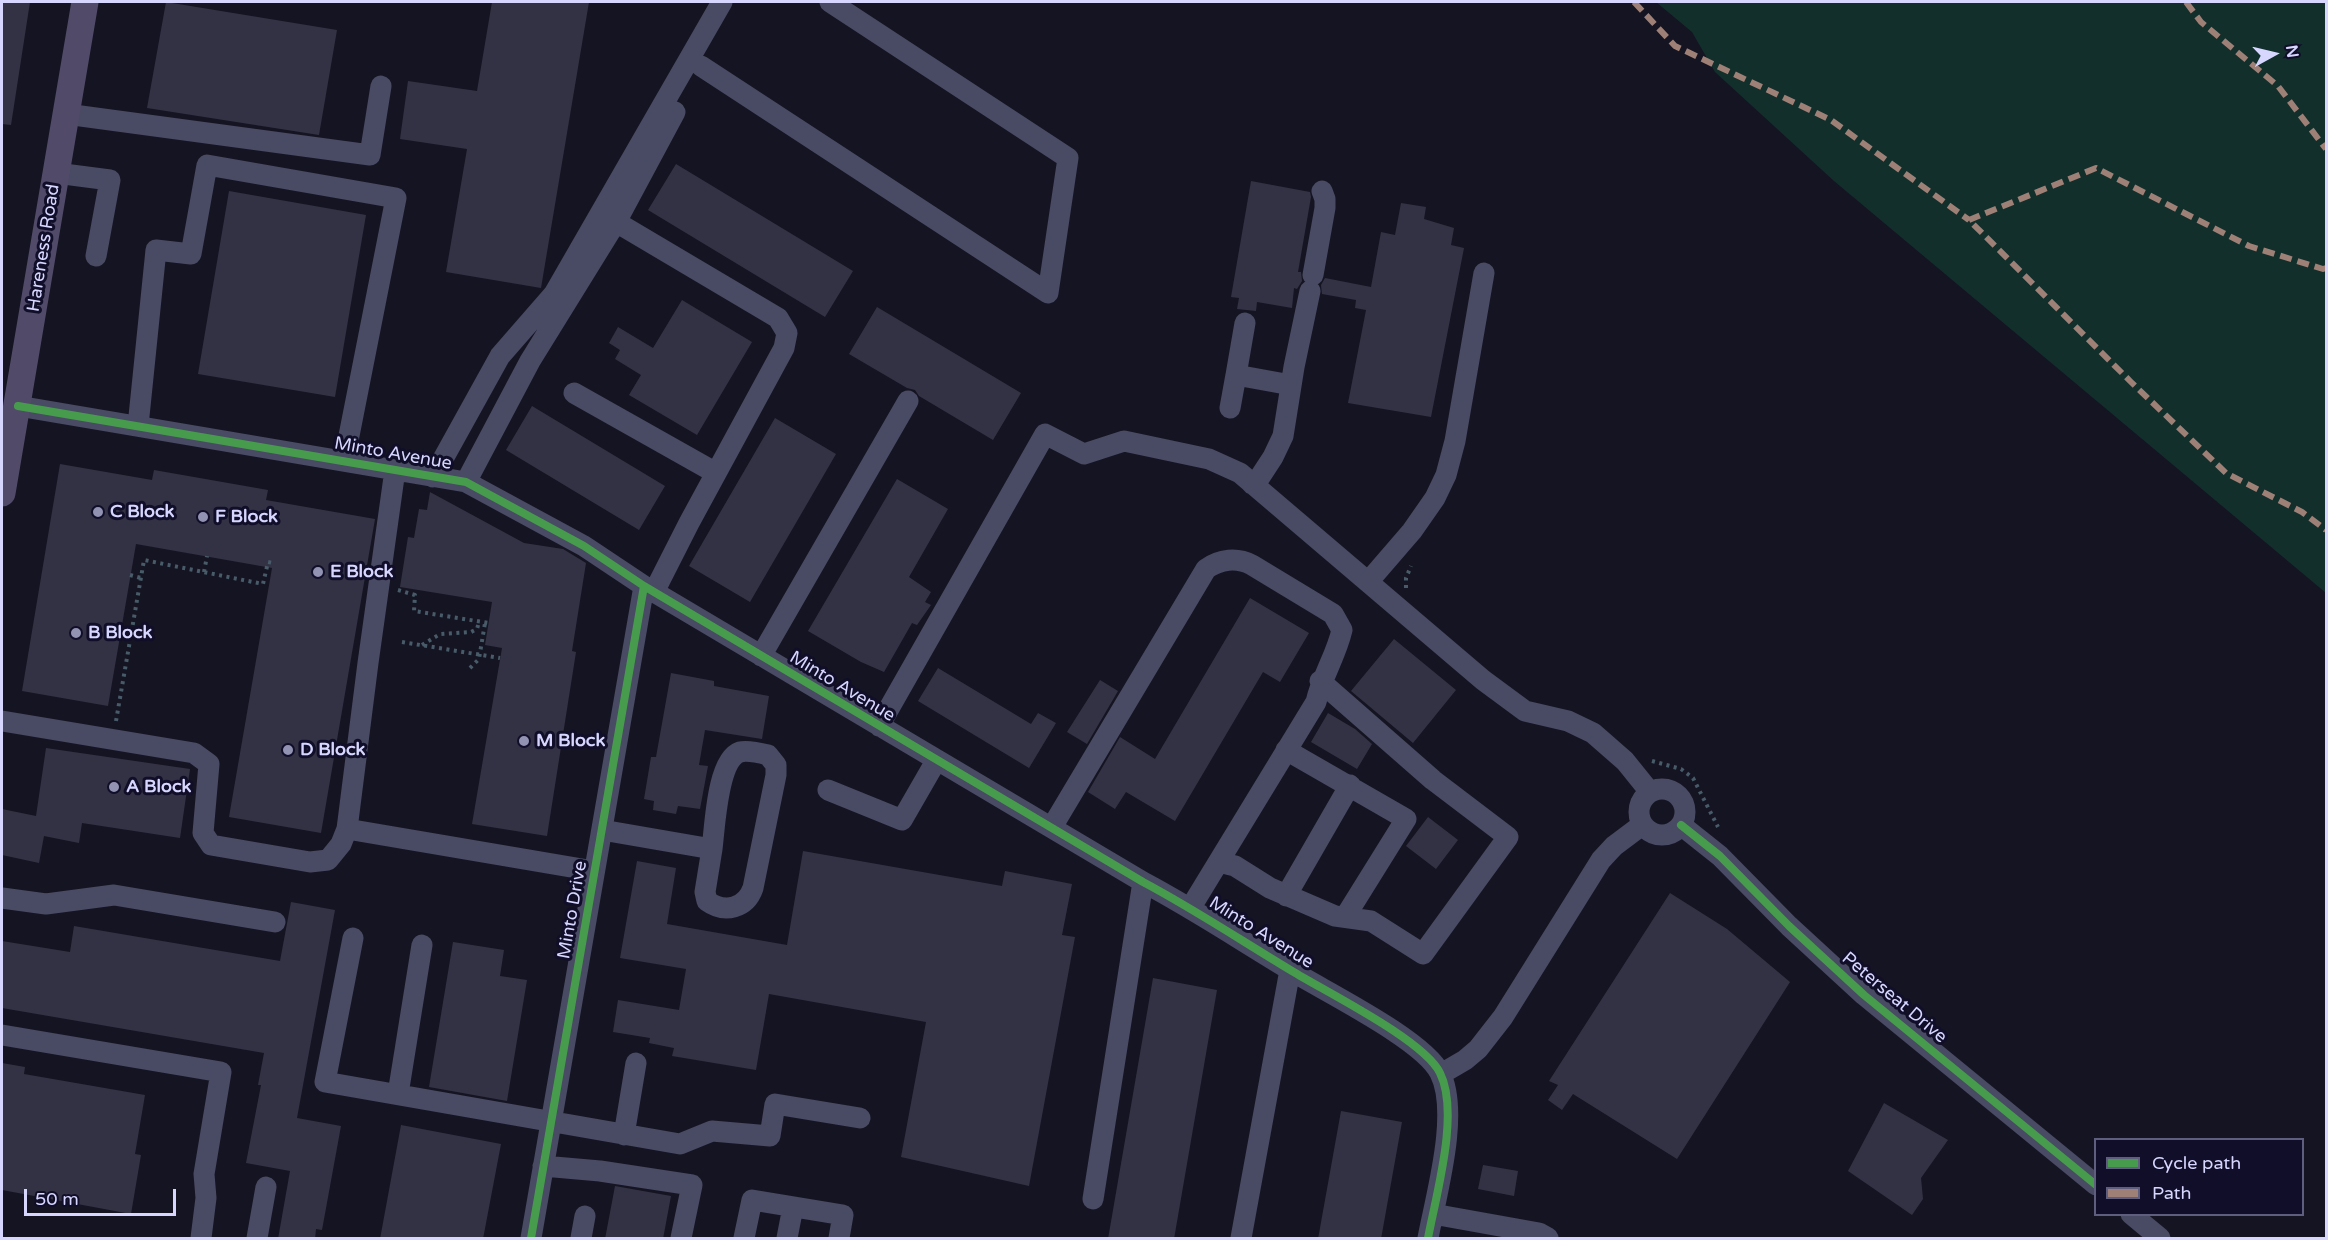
<!DOCTYPE html>
<html>
<head>
<meta charset="utf-8">
<style>
  body { margin:0 }
  #map { position:relative; width:2328px; height:1240px; overflow:hidden; background:#151422; font-family:"Varela Round",sans-serif }
  canvas { display:block }
  .frame { position:absolute; inset:0; border:3px solid #d6d6ff; pointer-events:none }
  .legend { position:absolute; left:2094px; top:1138px; width:210px; height:78px; box-sizing:border-box; background:#100e28; border:2px solid #5f5e7e; margin:0; padding:8px 10px; list-style:none; font-size:18px; color:#d6d6ff }
  .legend li { display:flex; align-items:center; gap:12px; height:30px }
  .legend b { width:30px; border:2px solid #5f5e7e }
  .north { position:absolute; left:2244px; top:24px; width:60px; height:60px; -webkit-text-stroke:4px #100e28; paint-order:stroke; rotate:82deg; font-size:16px; font-weight:700; line-height:24px; text-align:center; color:#d6d6ff }
  .north::after { content:''; display:block; margin:auto; width:21px; height:27px; background:#d6d6ff; clip-path:polygon(50% 0,100% 100%,50% 72%,0 100%) }
  .scale { position:absolute; left:24px; top:1189px; width:152px; height:27px; box-sizing:border-box; border:3px solid #d6d6ff; border-top:0; padding-left:8px; font-size:18px; line-height:21px; white-space:nowrap; color:#d6d6ff; -webkit-text-stroke:4px #100e28; paint-order:stroke }
</style>
</head>
<body>
<div id="map">
<canvas width="2328" height="1240"></canvas>
<div class="frame"></div>
<ul class="legend">
<li><b style="height:8px;background:#469c4c"></b>Cycle path</li>
<li><b style="height:8px;background:#9e8076"></b>Path</li>
</ul>
<div class="north">N</div>
<div class="scale">50 m</div>
</div>
<script>
const c = document.querySelector('canvas').getContext('2d');
c.lineJoin = 'round';
function fill(path, color) {
  c.fillStyle = color;
  c.fill(path, 'evenodd');
}
function stroke(path, color, width, dash) {
  c.strokeStyle = color;
  c.lineWidth = width;
  c.lineCap = dash ? 'butt' : 'round';
  c.setLineDash(dash || []);
  c.stroke(path);
}
function label(font, color, halo, rows, align = 'center') {
  c.font = font + ' "Varela Round",sans-serif';
  c.lineWidth = 6;
  c.setLineDash([]);
  c.textBaseline = 'middle';
  c.strokeStyle = halo;
  c.fillStyle = color;
  for (const [text, x, y, turn = 0] of rows) {
    c.save();
    c.translate(x, y);
    c.rotate((+turn || 0) * Math.PI / 180);
    c.textAlign = isNaN(turn) ? turn : align;
    if (halo) c.strokeText(text, 0, 0);
    c.fillText(text, 0, 0);
    c.restore();
  }
}
const green = new Path2D(`
  M1656 2H2326V593L1834 181 1715 72 1692 32Z`);
const building = new Path2D(`
  M2 2H30L11 125 2 124Z
  M166 2 337 30 319 135 147 108Z
  M492 2H589L541 288 446 272 467 149 400 139 408 81 477 91Z
  M676 164 853 271 825 317 648 210Z
  M1251 181 1310 192 1311 197 1298 272H1301L1302 281 1297 289 1294 288 1292 308 1257 302 1256 311 1237 309 1239 298 1231 297Z
  M229 191 366 215 335 397 198 374Z
  M1401 203 1426 207 1424 219 1454 228 1451 245 1464 248 1431 417 1348 403 1366 310 1355 308 1356 300 1322 294 1321 285 1325 278 1371 287 1381 232 1395 235Z
  M682 300 752 342 697 435 629 395 641 375 615 359 620 350 609 343 618 327 653 348Z
  M877 307 1021 393 993 440 919 396 915 390 907 388 849 354Z
  M532 406 665 486 639 530 506 450Z
  M775 418 836 454 750 602 689 566Z
  M60 464 152 480 154 470 268 490 266 500 375 519 321 833 229 817 272 568 136 544 108 706 22 691Z
  M897 479 948 509 909 577 931 592 925 602 931 605 917 625 912 623 884 672 861 662 808 631Z
  M430 492 524 543 563 549 586 563 572 651 576 652 547 836 472 824 502 648 485 645 492 602 400 587 408 537 414 538 419 509 427 510Z
  M1250 598 1309 633 1280 682 1263 672 1175 821 1126 792 1115 809 1088 792 1120 737 1155 759Z
  M1394 639 1456 690 1413 743 1351 691Z
  M938 668 1031 724 1038 713 1056 723 1029 768 918 701Z
  M671 673 714 681V686L769 696 762 739 705 730 699 765 708 766 700 809 678 806 676 814 653 810 654 801 644 799 651 757H656Z
  M1100 680 1118 691 1087 744 1067 732Z
  M1328 713 1355 729 1372 744 1357 769 1311 742Z
  M46 748 190 769 180 838 82 823 79 843 44 836 39 863 2 855V809L36 816Z
  M1428 817 1458 840 1436 869 1406 846Z
  M803 851 1002 886 1005 871 1072 884 1062 935 1075 937 1029 1186 901 1157 926 1022 769 994 756 1070 672 1056 674 1048 649 1043 650 1038 613 1032 618 1000 679 1010 686 969 620 958 637 861 676 868 667 924 787 945Z
  M1670 893 1727 929 1790 982 1677 1159 1573 1094 1562 1110 1548 1100 1558 1085 1549 1081Z
  M291 902 335 910 297 1118 341 1126 322 1230 316 1229 315 1239H278L290 1171 246 1163 261 1085H258L264 1053 2 1008V941L70 952 74 926 280 961Z
  M453 942 504 950 500 976 527 980 507 1101 429 1087Z
  M1153 978 1217 990 1174 1239H1108Z
  M2 1063 25 1067 24 1074 145 1095 135 1154 141 1155 131 1214 2 1190Z
  M1884 1103 1948 1140 1921 1178 1923 1199 1912 1215 1848 1171Z
  M1341 1111 1402 1122 1381 1239H1318Z
  M401 1125 501 1144 483 1239H380Z
  M1483 1165 1518 1171 1514 1196 1478 1189Z
  M615 1186 671 1196 663 1239H605Z`);
const path = new Path2D(`
  M204 572 207 556
  M130 575 141 578
  M1406 588V578L1411 566
  M398 590 415 595 414 611 489 623
  M402 642 500 658
  M422 645 440 634 471 632 477 629 479 622
  M470 668 479 659 485 623
  M116 721 144 560 263 584 268 562 273 563
  M1652 761 1681 769 1693 778 1718 827`);
const minor = new Path2D(`
  M701 66 1048 293 1068 158 830 2
  M66 114 370 155 381 86
  M56 173 110 180 96 256
  M616 222 778 318 787 333 784 348 689 523 654 592
  M1313 275 1325 208V199L1322 191
  M1236 375 1245 323
  M574 393 716 473
  M18 406 466 482 584 546 644 586 1143 882C1194 909 1242 941 1292 971 1326 992 1424 1040 1440 1073 1460 1113 1436 1195 1428 1238
  M1230 408 1236 375 1291 385
  M138 426 156 250 191 254 207 165 396 198 344 461
  M433 477 500 356 554 294 722 2
  M466 482 530 361 616 222 675 112
  M1252 484 1258 480 1273 457 1283 436 1294 367 1310 291
  M1368 582 1412 531 1435 498 1446 475 1455 441 1484 273
  M761 656 908 401
  M2 721 194 753 209 764 203 833 211 845 310 862 328 860 341 844 347 829 594 871
  M879 726 1045 434 1084 454 1124 441 1209 459 1240 473 1483 680 1525 711 1568 721 1593 733 1625 761 1650 792
  M1286 750 1406 819 1345 917
  M1639 812a23 23 0 1 1 46 0a23 23 0 1 1-46 0Z
  M828 790 902 820 936 761
  M1681 825 1720 856 1789 926 1864 995 2096 1185
  M1052 827 1206 569C1220 559 1237 557 1252 565L1333 614 1342 630C1336 656 1322 676 1316 702L1191 907
  M347 829 368 663 395 470
  M602 830 712 849 705 892 707 901C725 914 746 908 753 888L776 775V765L768 755C760 753 748 750 740 752 717 760 715 827 712 849
  M1219 862 1235 866 1270 888 1335 916 1371 921 1423 954 1508 837 1433 780 1320 681
  M1286 896 1350 785
  M2 898 46 904 114 895 275 922
  M353 938 325 1082 680 1144 712 1131 770 1136 775 1104 860 1118
  M2 1035 221 1072 204 1174 206 1198 201 1238
  M1441 1074 1465 1060 1478 1049 1503 1017 1601 860 1614 846 1642 825
  M398 1094 422 945
  M624 1135 636 1063
  M543 1166 600 1171 692 1185 681 1238
  M1093 1199 1143 882
  M1433 1214 1539 1233 1548 1238
  M2131 1214 2160 1238
  M257 1238 266 1187
  M531 1238 644 586
  M581 1238 585 1216
  M744 1238 752 1200 843 1215 839 1238
  M787 1238 793 1207
  M1241 1238 1290 970`);
const major = new Path2D(`
  M2 493 85 2`);
const quiet = new Path2D(`
  M1634 2 1675 46 1831 120 1969 220
  M2186 2 2201 22 2278 86 2326 149
  M2326 268 2323 269 2249 246 2096 168 1969 220 2131 382 2226 473 2302 512 2326 530`);
const cycleway = new Path2D(`
  M18 406 466 482 584 546 644 586 1143 882C1194 909 1242 941 1292 971 1326 992 1424 1040 1440 1073 1460 1113 1436 1195 1428 1238
  M1681 825 1720 856 1789 926 1864 995 2096 1185
  M531 1238 644 586`);
const markers = [
  [98,512,6,"#9292b2"],
  [203,517,6,"#9292b2"],
  [318,572,6,"#9292b2"],
  [76,633,6,"#9292b2"],
  [524,741,6,"#9292b2"],
  [288,750,6,"#9292b2"],
  [114,787,6,"#9292b2"]
];
const streetNames = [
  ["Hareness Road",44,248,-81],
  ["Minto Avenue",393,454,10],
  ["Minto Avenue",842,687,31],
  ["Minto Drive",573,910,-80],
  ["Minto Avenue",1261,933,32],
  ["Peterseat Drive",1894,998,40]
];
const poiNames = [
  ["C Block",110,512],
  ["F Block",215,517],
  ["E Block",330,572],
  ["B Block",88,633],
  ["M Block",536,741],
  ["D Block",300,750],
  ["A Block",126,787]
];
fill(green, '#122f2c');
fill(building, '#333244');
stroke(path, '#485b68', 4, [3, 4.5]);
stroke(minor, '#494a63', 21);
stroke(major, '#514b69', 27);
stroke(quiet, '#9e8076', 6, [12, 6]);
stroke(cycleway, '#469c4c', 8);
for (const [x, y, r, color] of markers) {
  const dot = new Path2D();
  dot.arc(x, y, r, 0, 2 * Math.PI);
  c.fillStyle = color;
  c.fill(dot);
  stroke(dot, '#100e28', 2);
}
label('18px', '#d6d6ff', '#100e28', streetNames);
label('bold 18px', '#d6d6ff', '#100e28', poiNames, 'left');
</script>
</body>
</html>
